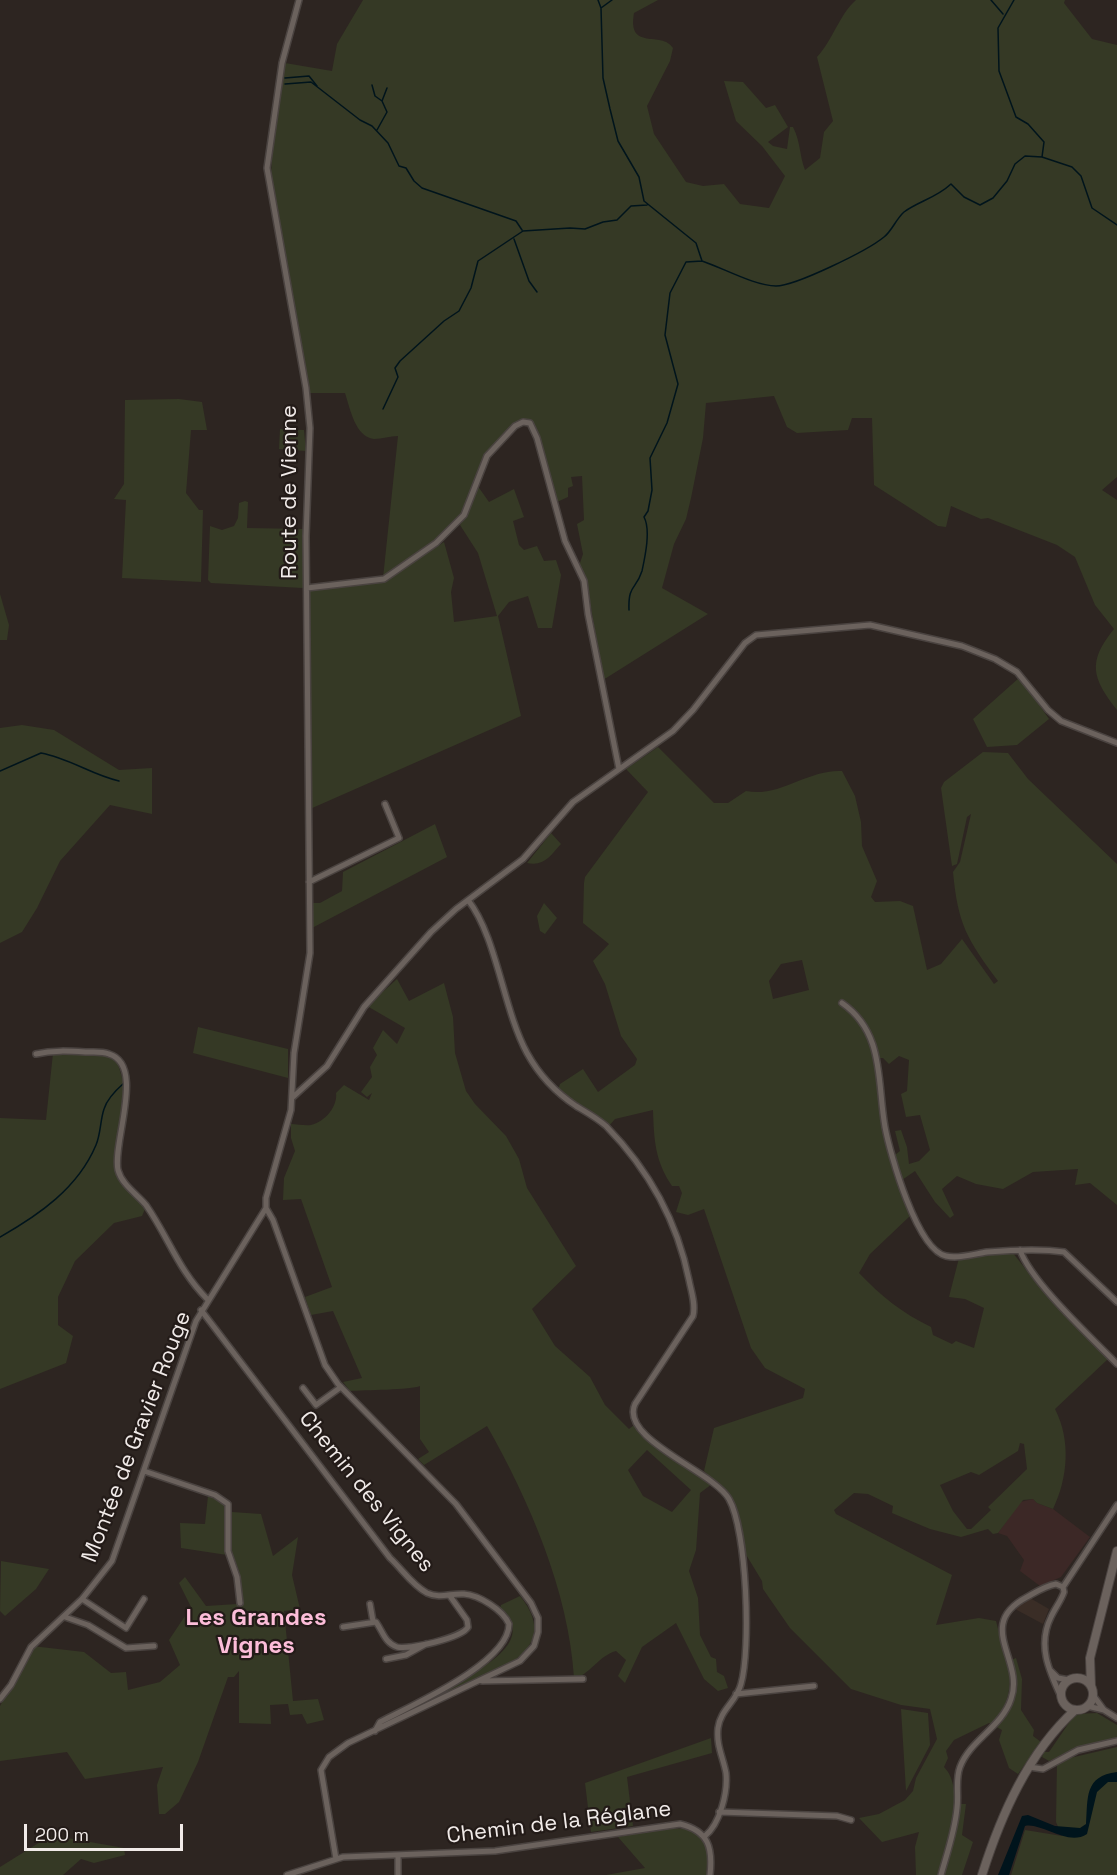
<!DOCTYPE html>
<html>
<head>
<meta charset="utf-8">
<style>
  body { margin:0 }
  #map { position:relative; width:1117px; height:1875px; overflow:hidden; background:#2d2521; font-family:"Space Grotesk",sans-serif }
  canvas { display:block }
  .scale { position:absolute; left:24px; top:1824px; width:159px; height:27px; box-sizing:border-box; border:3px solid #f1ebe9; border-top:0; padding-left:8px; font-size:18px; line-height:21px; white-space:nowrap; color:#f1ebe9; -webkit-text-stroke:4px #231b18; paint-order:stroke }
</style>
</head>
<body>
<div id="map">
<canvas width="1117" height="1875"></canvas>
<div class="scale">200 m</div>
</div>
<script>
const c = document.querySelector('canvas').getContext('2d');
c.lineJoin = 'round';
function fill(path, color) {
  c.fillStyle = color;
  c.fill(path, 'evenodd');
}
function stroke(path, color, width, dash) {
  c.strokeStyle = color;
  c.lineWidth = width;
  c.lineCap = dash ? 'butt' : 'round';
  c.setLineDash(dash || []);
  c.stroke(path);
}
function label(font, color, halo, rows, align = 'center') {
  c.font = font + ' "Space Grotesk",sans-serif';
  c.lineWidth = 4.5;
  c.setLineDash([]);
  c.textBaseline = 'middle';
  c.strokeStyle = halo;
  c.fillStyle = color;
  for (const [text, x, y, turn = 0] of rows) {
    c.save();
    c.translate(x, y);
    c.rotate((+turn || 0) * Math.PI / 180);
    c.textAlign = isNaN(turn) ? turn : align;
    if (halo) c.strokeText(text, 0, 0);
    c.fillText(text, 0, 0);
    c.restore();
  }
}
const built = new Path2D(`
  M1030 1598 1049 1609 1043 1624 1015 1609Z`);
const industrial = new Path2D(`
  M1033 1499 1037 1503 1053 1509 1090 1537 1061 1577 1040 1586 1020 1571 1024 1560 1007 1536 998 1533 1020 1502Z`);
const green = new Path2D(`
  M363 0H658L634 13C627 52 662 30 673 48L670 61 647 106 654 134 686 182 703 186 724 184 740 204 769 208 785 176 762 146 736 121 724 81 743 82 766 108 775 105 788 127 768 142 773 146 787 149 790 127H793C801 143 799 154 805 170L820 158 824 132 833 121 817 57C833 40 839 15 856 0H1065L1064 3 1092 39 1117 45V477L1102 490 1117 500V710C1092 678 1087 662 1114 629L1095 605 1075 557 1057 545 988 518 981 519 951 506 946 527 938 526 874 485 872 418H852L848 430 797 433 787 427 774 396 706 403 703 438 691 498 686 519 674 544 662 588 708 614 603 680 587 583 579 566 583 554 577 524 584 520 582 476 571 477 573 486 568 488V497L557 502 535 427 529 419 515 423 487 452 461 515 443 535 383 578 398 436C390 436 382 439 374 439 355 437 350 408 345 393H309L271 178 272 156 285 63 332 71 337 44Z
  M179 399 202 402 207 430H191L186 493 199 510H203L201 582 122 578 126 500 114 499 124 484 125 400Z
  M280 429 304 430 306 451 279 449Z
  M477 485 489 502 514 489 524 517 513 521 519 545 524 550 537 546 544 561 556 560 561 575 552 628H538L528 596 509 602 498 616 521 716 310 809 309 590 385 581 444 542 454 578 451 592 454 622 497 616 478 553 460 525 469 511Z
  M245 501 248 502 247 528 304 529 303 588 211 583 208 580 210 526 222 530 234 526 238 518 239 503Z
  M0 594 9 625 7 640H0Z
  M1020 677 1049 719 1017 745 987 747 973 719Z
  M22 725 54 730 119 770 152 768V814L110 805 60 861 37 908 22 932 0 943V728Z
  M658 747 714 803H728L746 791C779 798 808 769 842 771L855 796 861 822 862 846 877 881 871 897 875 902 900 901 913 906 927 970 941 964 962 939 994 984 998 981C967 939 958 925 953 872L960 862 971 814 967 817 957 864 952 866 941 788 944 782 983 752 1008 753 1028 779 1117 864V1205L1090 1183 1075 1185 1078 1169 1033 1172 1003 1189 976 1184 957 1176 942 1189 954 1215 950 1218 935 1202 915 1171 902 1180 895 1155 900 1151 895 1131 901 1130 907 1147 909 1164 919 1161 930 1150 920 1115 906 1117 901 1094 907 1091 909 1060 899 1056 889 1064 883 1058H877L884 1131 910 1216 870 1254 859 1273C881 1296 902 1313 931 1327L933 1335 952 1344 956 1341 974 1348 984 1308 965 1299 949 1297 959 1258 1013 1253 1038 1285 1108 1359 1055 1409C1071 1440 1068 1478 1053 1509L1037 1503 1033 1499 1023 1500 998 1533 993 1534 988 1529 961 1537 930 1529 892 1513 893 1506 868 1494 854 1493 834 1510 836 1514 952 1575 936 1625 979 1618 996 1621C1004 1655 1020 1679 1001 1712L1006 1714C1017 1695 1017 1681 1011 1660L1016 1658 1022 1679 1021 1710 1034 1730 1033 1736 1041 1742 1018 1774 1009 1768 999 1740 1002 1730 989 1723 954 1740 946 1751 948 1758 944 1767C966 1789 949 1847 937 1875H916L915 1847 919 1832 882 1842 859 1818 879 1814 905 1800 913 1791 916 1778 937 1739 930 1709 901 1705 851 1689 790 1628 763 1589 762 1581 742 1548 731 1498 704 1471 714 1428 803 1398 805 1389 765 1368 751 1348 704 1209 688 1215 676 1212 682 1193 679 1186H672C655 1161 654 1140 653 1110L615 1119 608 1127 558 1090 560 1084 583 1069 598 1092 635 1065 637 1059 621 1036 605 984 593 961 609 944 583 923 584 883 585 877 648 792 626 769ZM802 960 809 990 773 999 769 981 781 964ZM1020 1443 1024 1444 1027 1469 988 1507 991 1510 971 1529H967L953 1511 940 1485 971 1472 979 1475 1018 1451Z
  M435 824 447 857 312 928 311 903H320L342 891 343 872Z
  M551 833 561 844C551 855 544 867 527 863Z
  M544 903 557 918 545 934 540 931 537 916Z
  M397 979 409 1001 444 983 453 1017 455 1053 466 1091 475 1104 506 1136 519 1159 527 1188 576 1266 532 1309 555 1346 590 1377 605 1405 629 1429 634 1425 712 1484 700 1493 696 1550 689 1571 698 1598 700 1635 711 1657 716 1659 717 1672 724 1676 728 1688 718 1691 704 1679 676 1623 642 1647 625 1683 618 1676 626 1660 616 1651C598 1656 589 1676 574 1678 569 1592 529 1500 487 1426L424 1465 418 1459 429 1452 420 1439V1386C412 1390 363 1390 350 1391L343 1382 362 1378 333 1311 311 1315 305 1297 332 1287 301 1199 283 1200 284 1178 295 1151 291 1138V1124C297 1124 305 1126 311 1125 325 1122 338 1106 336 1093L344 1085 369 1100 372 1093 367 1097 361 1092 372 1077 370 1067 377 1055 373 1048 383 1030 397 1044 405 1028 367 1006ZM647 1450 691 1490 672 1512 643 1496 628 1470Z
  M198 1027 288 1049V1078L193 1053Z
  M53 1053 103 1054 117 1061 124 1084 116 1169 145 1209 142 1216 114 1223 75 1261 58 1297V1325L73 1336 66 1363 0 1389V1118L46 1120Z
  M208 1496 226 1504 227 1555 181 1548 180 1523 205 1524Z
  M232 1512 261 1514 273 1556 298 1537 292 1575 300 1609 284 1611 293 1701 318 1699 324 1720 307 1724 302 1714 290 1715 288 1704 270 1705 271 1724 239 1723V1671L234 1677H228L198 1762 179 1802 165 1814H159L157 1785 163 1767 85 1779 67 1752 0 1761V1706L32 1646 84 1652 111 1673 126 1672 128 1690 160 1682 180 1665 169 1640 191 1607 179 1583 185 1577 206 1606 237 1604 242 1601 239 1571 229 1544Z
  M1 1561 49 1569 36 1589 5 1616 0 1611Z
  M520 1596C569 1656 480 1677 437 1697 458 1677 545 1647 500 1608L501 1605Z
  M901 1709 928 1713 930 1745 906 1791Z
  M1097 1713 1117 1725V1739L1077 1749 1049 1761 1042 1757 1044 1752H1049L1075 1714Z
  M711 1738 712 1753 627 1777 633 1826 591 1832 585 1783Z
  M1117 1747V1875H1011L1025 1830 1062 1836 1056 1822 1057 1761Z
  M960 1804H966L962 1835 973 1842 962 1875H943Z
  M667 1828C704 1827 711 1841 706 1875H606L645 1868 618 1837Z
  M56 1836 124 1848 125 1855 94 1863 81 1859 63 1875H0V1867L45 1839Z`);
const water = new Path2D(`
  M1117 1772V1782H1108L1097 1792 1087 1834C1068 1847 1041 1822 1025 1826L1009 1875H998L1022 1816 1028 1815 1055 1826 1080 1828 1086 1824C1088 1798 1084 1776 1117 1772Z`);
const stream = new Path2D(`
  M598 0 601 8 603 78 610 109 618 141 639 177 644 201 696 243 702 261C723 268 755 286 776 286 795 286 867 251 884 237 892 231 896 219 904 212 919 201 936 198 951 184L964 197 980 205 993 198 1007 181 1015 164 1025 156 1042 157 1072 167 1081 176 1092 208 1117 225
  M991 0 1003 14
  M1014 0 998 28 999 71 1016 117 1028 124 1044 142 1042 157
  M601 8 612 0
  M285 78 309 76 317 86
  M285 84 311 82 360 120 372 126 388 143 399 166 406 168 414 181 422 188 516 221 522 230
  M372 85 375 96 382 101
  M377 130 387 112 382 101 387 88
  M514 239 529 281 537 292
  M383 409 398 377 395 368 400 361 444 321 459 311 471 288 478 261 523 231 570 228 585 229 603 222 617 220 631 206 647 205
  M629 610C628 584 636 590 642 571 645 557 651 530 644 517L648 511 652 490 650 458 667 423 678 384 665 335 670 293 686 262 702 261
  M0 771 41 753C69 758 92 775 119 781
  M0 1237C39 1215 78 1188 96 1145 101 1133 100 1121 104 1109 107 1099 116 1090 124 1083`);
const street = new Path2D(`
  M307 588 384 579 436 543 464 515 487 456 515 426 523 422 530 423 537 438 565 541 584 581 588 614 619 769
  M309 882 399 838 385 804
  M468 900C497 937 503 1009 527 1053 539 1075 555 1092 576 1106 586 1112 597 1118 606 1126 649 1170 677 1220 689 1280 691 1291 696 1304 693 1316L635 1404C619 1439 713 1471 729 1499 747 1531 751 1649 741 1684 737 1701 720 1710 718 1728 716 1745 723 1757 726 1773 728 1792 720 1824 705 1836
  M842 1003C885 1033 877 1082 885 1127 890 1154 917 1250 946 1256 958 1259 974 1254 987 1252 1011 1250 1039 1248 1064 1252L1117 1302
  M36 1054C53 1050 69 1051 86 1052 94 1052 102 1051 109 1054 146 1065 112 1143 118 1170 122 1185 137 1194 146 1205 169 1238 178 1270 208 1300
  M293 1097 327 1066 364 1007 431 932 456 909 523 859 573 802 673 731 693 710 745 643 756 635 870 625 962 646 995 659 1017 672 1048 710 1061 721 1117 743
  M266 1208 273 1220 325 1365 338 1384 456 1504 531 1603 538 1618V1632L534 1646 520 1661 348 1743 329 1757 321 1770 336 1859
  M1020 1250C1031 1282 1092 1338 1117 1364
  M201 1310 390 1558C402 1569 412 1585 427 1593 440 1599 451 1593 464 1594 479 1595 503 1610 509 1624 509 1663 412 1705 380 1722L375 1731
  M303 1388 316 1405 341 1387
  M144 1471 215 1495 228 1504V1551L237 1577 240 1603
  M1063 1587 1117 1505
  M82 1599 126 1628 144 1599
  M370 1604 373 1621
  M65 1617 88 1625 126 1648 154 1646
  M343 1627 376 1622C383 1632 385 1643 397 1647 408 1650 462 1638 468 1627L467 1620 450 1596
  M386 1659 406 1655 426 1644
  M1051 1671 1058 1678 1069 1680
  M482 1681 583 1679
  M736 1694 814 1686
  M1093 1695 1104 1710
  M0 1699 11 1685 31 1647 82 1599 112 1561 196 1321 266 1208V1198L291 1110 294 1053 310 953 306 536 310 428 306 388 267 168 282 63 299 0
  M1087 1706 1104 1710 1117 1718
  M1029 1767 1043 1769 1078 1750 1117 1741
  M719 1812 837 1816 851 1820
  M398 1855V1875
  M287 1875 343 1857 495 1851 680 1824C709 1831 713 1848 710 1875
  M941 1875C947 1853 955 1831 957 1808 959 1795 955 1780 960 1767 970 1740 1002 1727 1011 1699 1025 1660 974 1625 1027 1597 1036 1592 1045 1586 1056 1584L1063 1587 1064 1592C1061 1601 1055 1608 1051 1617 1037 1645 1049 1671 1061 1697`);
const secondary = new Path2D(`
  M1061 1694a16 16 0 1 1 32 0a16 16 0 1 1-32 0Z
  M1091 1686 1090 1658 1117 1551
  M982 1875C1001 1815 1028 1753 1075 1710`);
const streetNames = [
  ["Route de Vienne",290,492,-90],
  ["Montée de Gravier Rouge",137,1437,-69],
  ["Chemin des Vignes",366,1492,51],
  ["Chemin de la Réglane",559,1823,-7]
];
const neighbourhoodNames = [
  ["Les Grandes",256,1618],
  ["Vignes",256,1646]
];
fill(built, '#3a2d26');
fill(industrial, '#3c2826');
fill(green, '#353925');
fill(water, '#00141c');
stroke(stream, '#00141c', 1.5);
stroke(street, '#4a4340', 8);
stroke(secondary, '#4a4340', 10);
stroke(street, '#6b625d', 5);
stroke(secondary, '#6b625d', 8);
label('22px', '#f1ebe9', '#231b18', streetNames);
label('bold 24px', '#fcbdd9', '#231b18', neighbourhoodNames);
</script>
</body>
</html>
